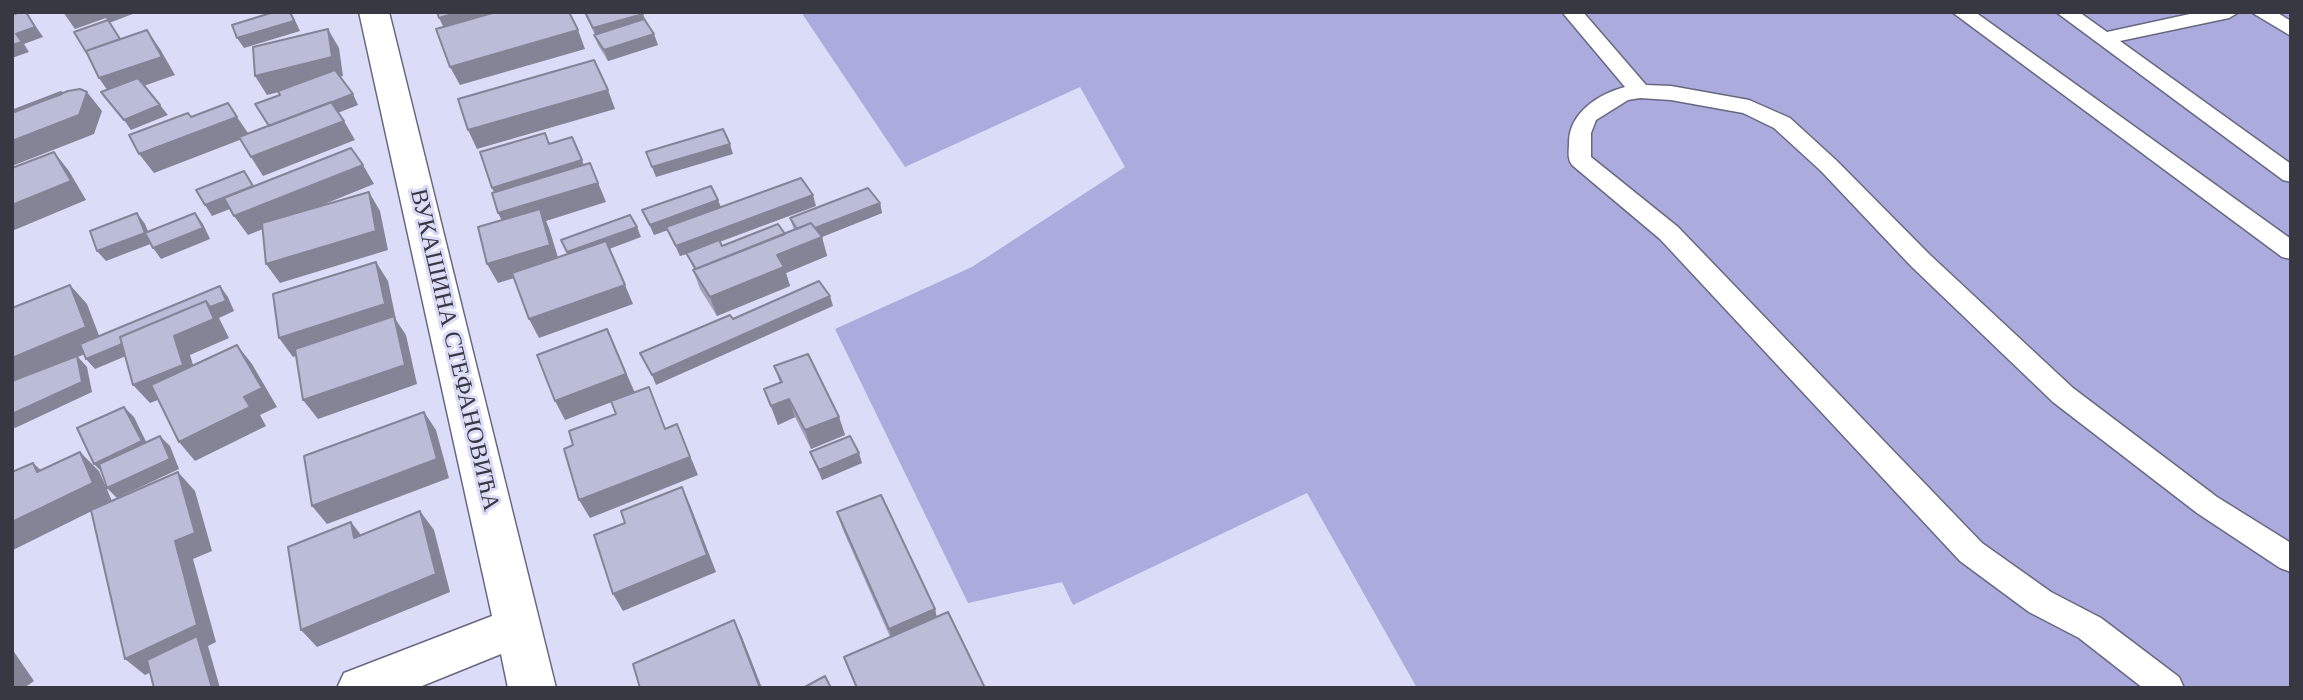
<!DOCTYPE html>
<html>
<head>
<meta charset="utf-8">
<style>
  body { margin:0 }
  #map { position:relative; width:2303px; height:700px; overflow:hidden; background:#dbdcf8; font-family:"Times New Roman",serif }
  canvas { display:block }
  .frame { position:absolute; inset:0; border:14px solid #383843; pointer-events:none }
</style>
</head>
<body>
<div id="map">
<canvas width="2303" height="700"></canvas>
<div class="frame"></div>
</div>
<script>
const c = document.querySelector('canvas').getContext('2d');
c.lineJoin = 'round';
function fill(path, color) {
  c.fillStyle = color;
  c.fill(path, 'evenodd');
}
function stroke(path, color, width, dash) {
  c.strokeStyle = color;
  c.lineWidth = width;
  c.lineCap = dash ? 'butt' : 'round';
  c.setLineDash(dash || []);
  c.stroke(path);
}
function label(font, color, halo, rows, align = 'center') {
  c.font = font + ' "Times New Roman",serif';
  c.lineWidth = 6;
  c.setLineDash([]);
  c.textBaseline = 'middle';
  c.strokeStyle = halo;
  c.fillStyle = color;
  for (const [text, x, y, turn = 0] of rows) {
    c.save();
    c.translate(x, y);
    c.rotate((+turn || 0) * Math.PI / 180);
    c.textAlign = isNaN(turn) ? turn : align;
    if (halo) c.strokeText(text, 0, 0);
    c.fillText(text, 0, 0);
    c.restore();
  }
}
const green = new Path2D(`
  M801 12H2291V688H1417L1307 493 1073 605 1062 582 968 603 835 329 972 267 1125 167 1080 87 905 167Z`);
const lane = new Path2D(`
  M1562 12H1583L1646 85 1671 86 1749 100 1790 118 1837 161 1929 254 2073 388 2217 497 2291 543V572L2280 568 2197 513 2053 402 1911 266 1821 171 1774 128 1743 113 1671 100 1640 98 1628 100 1596 120 1591 133V157L1678 227 1982 543 2051 592 2101 618 2179 677 2184 688H2143L2079 638 2029 612 1960 561 1660 239 1572 165C1567 158 1569 151 1569 143 1569 113 1598 94 1625 87Z
  M1952 12H1975L2291 239V259L2282 257Z
  M2056 12H2079L2107 32 2199 12H2239L2229 18 2120 41 2291 164V182L2283 180Z
  M2251 12H2276L2291 21V36Z`);
const street = new Path2D(`
  M359 12H389L556 688H508L501 654 417 688H337L344 673 492 616Z`);
const wall = new Path2D(`
  M584 12H642L658 45 608 61 598 45 594 35H595Z
  M718 200 721 207 816 206 720 242 722 246 785 234 794 230 790 218 880 203 882 213 822 237 827 256 786 273 790 286 717 316 700 289 693 270H694L687 254 680 256 667 230 654 235 642 210Z
  M774 366 839 417 845 435 811 449 795 417 778 425 764 389 780 383Z
  M810 452 862 463 822 480 814 462Z
  M837 512 935 609 936 617 985 688H856L844 657 890 637 843 530Z`);
const shadedWall = new Path2D(`
  M26 12 43 37 24 44 29 52 12 58V45Z
  M63 12H138L109 23 106 18 75 29Z
  M290 12 294 18 300 31 244 48 237 38Z
  M459 12H500L444 28 439 18Z
  M643 14 646 24 597 38 593 28Z
  M328 29 339 48 343 76 267 95 255 76Z
  M147 30 160 49 175 75 112 97 99 78Z
  M578 30 585 49 460 85 450 67Z
  M654 34 658 45 608 61 604 50Z
  M608 90 615 109 477 149 468 130Z
  M87 92 102 111 94 134 12 166V141Z
  M353 94 358 105 330 116 323 105Z
  M160 105 168 115 131 130 124 120Z
  M237 117 250 136 154 173 139 154Z
  M344 121 355 140 263 176 251 157Z
  M572 137 590 179 501 207 492 188Z
  M730 144 733 154 656 177 652 167Z
  M54 152 69 171 86 200 12 231V205Z
  M590 163 606 202 546 221 549 228 560 264 498 283 487 264 508 232 498 213Z
  M363 165 374 184 248 235 234 216Z
  M244 171 260 197 212 216 205 205Z
  M369 192 380 211 388 250 280 283 266 264Z
  M813 195 816 206 680 256 676 246Z
  M718 200 722 211 654 235 650 225Z
  M880 203 882 213 804 244 801 234Z
  M137 213 145 224 153 243 106 261 97 251Z
  M195 213 203 224 210 239 161 259 153 248Z
  M637 227 641 237 572 263 567 252Z
  M822 237 827 256 786 273 790 286 717 316 710 297 777 256Z
  M376 262 388 281 396 320 406 335 417 384 318 419 303 400 395 324 293 357 279 338Z
  M70 285 87 304 103 346 78 357 87 367 92 392 15 428 12 426V358Z
  M625 285 633 304 539 338 529 319Z
  M220 286 228 297 234 311 219 318 229 338 190 355 199 384 150 403 133 385 174 336 95 369 86 359 206 301Z
  M830 296 833 306 656 385 652 375Z
  M607 329 635 393 565 420 555 401Z
  M237 345 252 364 277 407 260 415 266 426 195 461 179 442 244 397Z
  M789 399 795 417 778 425 771 406Z
  M124 407 134 417 151 452 104 474 94 464Z
  M424 412 436 430 449 478 327 524 312 506Z
  M839 417 845 435 811 449 805 430Z
  M677 424 698 475 590 518 579 500Z
  M160 436 170 446 179 469 117 498 107 488Z
  M80 452 99 471 112 501 13 550 12 522Z
  M859 453 862 463 822 480 819 470Z
  M33 463 53 481 37 472Z
  M178 472 195 491 212 551 193 559 216 642 208 646 220 688H212L201 649 145 675 125 659 175 541Z
  M682 487 690 505 716 572 623 611 613 594Z
  M420 511 434 530 450 592 317 647 301 630Z
  M351 522 365 540 354 538Z
  M935 609 939 627 894 647 889 629Z
  M734 620 742 637 762 688H760Z
  M12 649 34 681 24 688H12Z`);
const building = new Path2D(`
  M20 12H26L35 27 16 34 22 42 12 45V15Z
  M274 12H290L294 21 237 38 232 25Z
  M437 12H459L439 18Z
  M496 12H569L578 30 450 67 436 29Z
  M585 12H642L643 14 593 28Z
  M644 19 654 34 604 50 594 35Z
  M108 20 120 39 86 51V52L74 32Z
  M328 29 332 57 255 76 253 47Z
  M147 30 162 57 99 78 86 51Z
  M594 60 608 90 468 130 458 99Z
  M335 70 353 94 269 126 255 104 280 95 278 91Z
  M138 78 160 105 124 120 101 92Z
  M80 89 87 92 79 115 12 141V113L68 91Z
  M61 92 62 94 15 111 14 110Z
  M331 102 344 121 251 157 239 137Z
  M228 103 237 117 139 154 129 135 188 113 191 117Z
  M723 129 730 144 652 167 646 152Z
  M545 133 549 144 572 137 582 160 492 188 480 152Z
  M351 148 363 165 234 216 224 198Z
  M54 152 71 181 12 205V168Z
  M590 163 598 183 498 213 492 193Z
  M244 171 253 186 205 205 196 190Z
  M801 178 813 195 676 246 666 227Z
  M711 186 718 200 650 225 642 210Z
  M868 188 880 203 815 228 811 223 797 229 790 218Z
  M369 192 376 231 266 264 262 223Z
  M540 209 550 245 487 264 478 227Z
  M137 213 145 233 97 251 90 231Z
  M195 213 203 228 153 248 145 233Z
  M630 215 637 227 567 252 561 240Z
  M811 223 822 237 777 255 784 267 710 297 693 270Z
  M778 224 785 234 696 269 686 253 719 240 722 246Z
  M606 241 625 285 529 319 512 273Z
  M376 262 385 304 279 338 273 294Z
  M819 281 830 296 652 375 640 353 730 315 733 319Z
  M70 285 86 327 12 358V308Z
  M220 286 226 301 210 307 206 301 120 337 122 344 86 359 80 344Z
  M206 301 214 319 174 336 183 365 133 385 120 337Z
  M394 316 405 365 303 400 295 349Z
  M607 329 626 374 555 401 537 355Z
  M237 345 262 388 244 397 250 407 179 442 151 385Z
  M808 354 839 417 805 430 789 399 771 406 764 389 782 382 774 366Z
  M77 356 82 382 12 414V381Z
  M649 387 665 429 677 424 690 457 579 500 564 449 573 445 569 431 616 414 611 401Z
  M124 407 142 441 94 464 77 428Z
  M424 412 437 459 312 506 304 456Z
  M160 436 170 459 107 488 99 464Z
  M850 436 859 453 819 470 810 452Z
  M80 452 93 483 12 522V472L33 463 37 472Z
  M178 472 195 533 175 541 197 625 125 659 91 510Z
  M682 487 707 555 613 594 594 535 625 523 621 511Z
  M881 495 935 609 889 629 837 512Z
  M420 511 436 574 301 630 288 547 351 522 354 538Z
  M948 612 985 688H857L844 657Z
  M734 620 760 688H640L633 664Z
  M197 636 212 688H154L147 660Z
  M825 676 831 688H803Z`);
const streetNames = [
  ["ВУКАШИНА СТЕФАНОВИЋА",454,350,77]
];
fill(green, '#abacdd');
stroke(lane, '#676880', 3);
stroke(street, '#676880', 3);
fill(lane, '#fff');
fill(street, '#fff');
fill(wall, '#a1a2b9');
fill(shadedWall, '#838496');
fill(building, '#bbbcd7');
stroke(building, '#838496', 2);
label('24px', '#383843', '#dbdcf8', streetNames);
</script>
</body>
</html>
